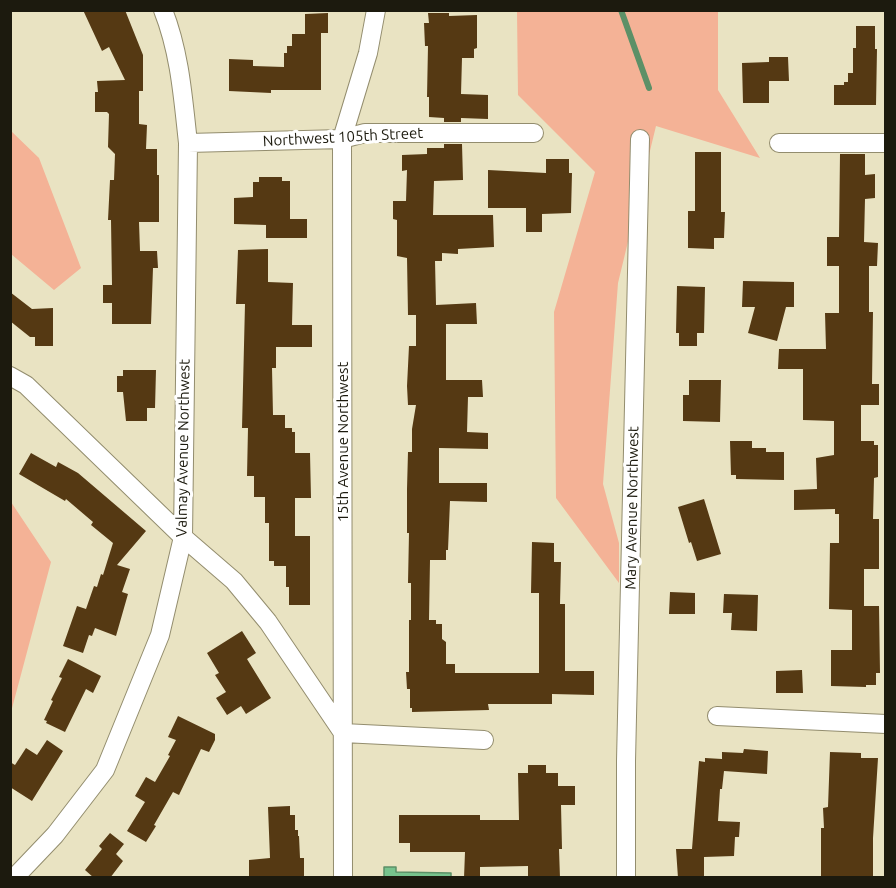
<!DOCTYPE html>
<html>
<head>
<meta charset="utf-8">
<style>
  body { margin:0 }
  #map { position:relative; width:896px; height:888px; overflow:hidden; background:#e9e3c2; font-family:Ubuntu,sans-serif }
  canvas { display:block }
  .frame { position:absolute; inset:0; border:12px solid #1c1a0e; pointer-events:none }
</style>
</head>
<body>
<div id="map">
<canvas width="896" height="888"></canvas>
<div class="frame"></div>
</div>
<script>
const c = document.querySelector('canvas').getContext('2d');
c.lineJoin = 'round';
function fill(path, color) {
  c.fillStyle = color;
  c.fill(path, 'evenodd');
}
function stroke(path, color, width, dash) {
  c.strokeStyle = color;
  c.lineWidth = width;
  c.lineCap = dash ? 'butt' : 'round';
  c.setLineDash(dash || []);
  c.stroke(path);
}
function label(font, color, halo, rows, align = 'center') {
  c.font = font + ' Ubuntu,sans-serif';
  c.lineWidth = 6;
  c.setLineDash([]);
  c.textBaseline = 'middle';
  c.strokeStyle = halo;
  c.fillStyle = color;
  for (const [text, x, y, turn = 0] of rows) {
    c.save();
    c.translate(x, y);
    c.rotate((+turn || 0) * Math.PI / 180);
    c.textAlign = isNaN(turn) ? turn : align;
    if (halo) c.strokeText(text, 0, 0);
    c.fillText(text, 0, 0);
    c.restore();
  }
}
const green = new Path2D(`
  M517 11H718V90L760 158 656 126 618 283 603 484 619 543V583L556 498 554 312 595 172 518 95Z
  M10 130 39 158 81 268 54 290 11 254Z
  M11 502 51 562 11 712Z`);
const water = new Path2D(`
  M384 867H396V872L451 873V877H384Z`);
const stream = new Path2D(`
  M621 10 649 88`);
const building = new Path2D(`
  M83 10H125L143 55V91H139V124L147 125 146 149H157V175H159V222H139L140 251H157L158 268H153L151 324H112V303H103V285H112L111 220H108L110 180H114L115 154 108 147 109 114 107 112H95V92H98L97 81 125 80 109 47 102 51Z
  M328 13V33H321V90H271V93L229 91V59L253 60V66L284 67V53H287V46H292V34H305V14Z
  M428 13H449V16L477 15V48L474 49V58H462L461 94 488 95V119L461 118V122H444V118L429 117V97H427L428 46H425L424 23H429Z
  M856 26H875V49H877L876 105H834V85H844V82H848V73H853V48H856Z
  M769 57H788L789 81H769V103H743L742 63 769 62Z
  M444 144H462L463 180 434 181 433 215H493L494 247 458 249V254L442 253V261H435L436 305 476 303 477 324H446V380H482L483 397H468L467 432 488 433V449L439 448V483H487V502L450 501 448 550H446V560H430L429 620H436V624H442V639L446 642V664H455V673H539V593H531L532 542 554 543V562H561L560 604H565V671H594V695L552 694V704H488L489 710 412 712V708H410V689H407L406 672H409V620H411V583H408L409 533H407V489L408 452H412V429L416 405H408L407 386 409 346H416V315H408L407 258 397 256V220L393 219V201H406L407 170 402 171V155L427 154V148H444Z
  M695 152H721V212H725L724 238H714V249L688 248V211H695Z
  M840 154H865V175L875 174V198L865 199 864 242 878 243 877 266H869V312H873L872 384H879V405H861V441H874V445H878V477L874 478 873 519H879V569H864V606H879L880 673H876V685H866V687L831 686V650H852V610L829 609 830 543H839V514H835V509L794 510V490L817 489 816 458 834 455V421L803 420V369H778L779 349H826L825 313H839V266H827V237H839Z
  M546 159H569V173H572L571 213 542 214V232H526V208H488V170L546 173Z
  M259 177H282V181H290V219H307V238H266V225L234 224V198L253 197V182H259Z
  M268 249V282L293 283 292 325H312V347H276V368H272L273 415H285V428H292V432H295V453H310L311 498H295V536H310V605H289V587H286V566H274V561H269V523H265V497H254V476H247L248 428H242L245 304H236L238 250Z
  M743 281 794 282V307H786L777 341 748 333 755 307H742Z
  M677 286 705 287 704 333H697V346H679V333H676Z
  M10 292 32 309 53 308V346H35V337H30L10 321Z
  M123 370H156L155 408H147V421H126L123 392H117V376H123Z
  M689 380H721L720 422 683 421V395H689Z
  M730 441H752V448H766V452H784V480L736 479V475H731Z
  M31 453 56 467 58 462 78 473 146 531 117 565 130 569 122 592 128 594 116 636 95 628 92 636 89 635 83 653 63 646 77 606 86 609 94 586 97 587 101 574 103 575 113 543 91 525 93 522 66 499 65 501 19 474Z
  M704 499 721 554 697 561 691 542 689 543 678 507Z
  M670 592 695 593V614H669Z
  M724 594 758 595 757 631 731 630 732 613H723Z
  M242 631 256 653 247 659 271 698 246 714 241 706 227 715 216 698 226 692 215 675 219 673 207 653Z
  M68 659 101 676 93 693 86 689 65 732 46 723 47 721 44 720 53 701 51 700 62 678 59 677Z
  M802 670 803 693H776V671Z
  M178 716 215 734V740L209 752 201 749 179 795 173 792 154 825 156 826 146 842 127 831 145 802 135 796 146 777 155 782 170 756 168 755 176 740 168 737Z
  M47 740 63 751 32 801 10 787V762L15 765 26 748 37 755Z
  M744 749 768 751 767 774 724 771 722 789H720L718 821 740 822 739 837H735L734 856 704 857V878H678L676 849H692L699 761 705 762V758L722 759V752L743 753Z
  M830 752 861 753V758H878L873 838V878H821V828H824L823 808 828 807Z
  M528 765H546V773H558V786H575V805H561L562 849H559L560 878H528V866L480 867V878H464L465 852H410V843H399V815H480V820H519L518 773H528Z
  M290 806V815H295V830H298V836H299L300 858H304V878H249V860L270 858 268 807Z
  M110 833 124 844 116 854 123 861 110 878H94L85 870 102 849 99 846Z`);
const minor = new Path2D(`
  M188 143 342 139 365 133H534
  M779 143H886
  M10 376 26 385 183 537 234 581 268 622 343 733 484 740
  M717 716 886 724
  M14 878 55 835 105 770 160 635 183 537 188 143C183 98 180 53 163 10
  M343 878 342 139 368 53 376 10
  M626 878V761L640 139`);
const streetNames = [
  ["Northwest 105th Street",343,137,-3],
  ["15th Avenue Northwest",343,442,-90],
  ["Valmay Avenue Northwest",183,448,-89],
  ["Mary Avenue Northwest",632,508,-89]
];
fill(green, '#f4b296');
fill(water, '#77c38d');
stroke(water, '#5c9067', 1.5);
stroke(stream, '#5c9067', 6);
fill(building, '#553913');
stroke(minor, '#938d6e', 20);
stroke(minor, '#fff', 18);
label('15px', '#1c1a0e', '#fff', streetNames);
</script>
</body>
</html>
